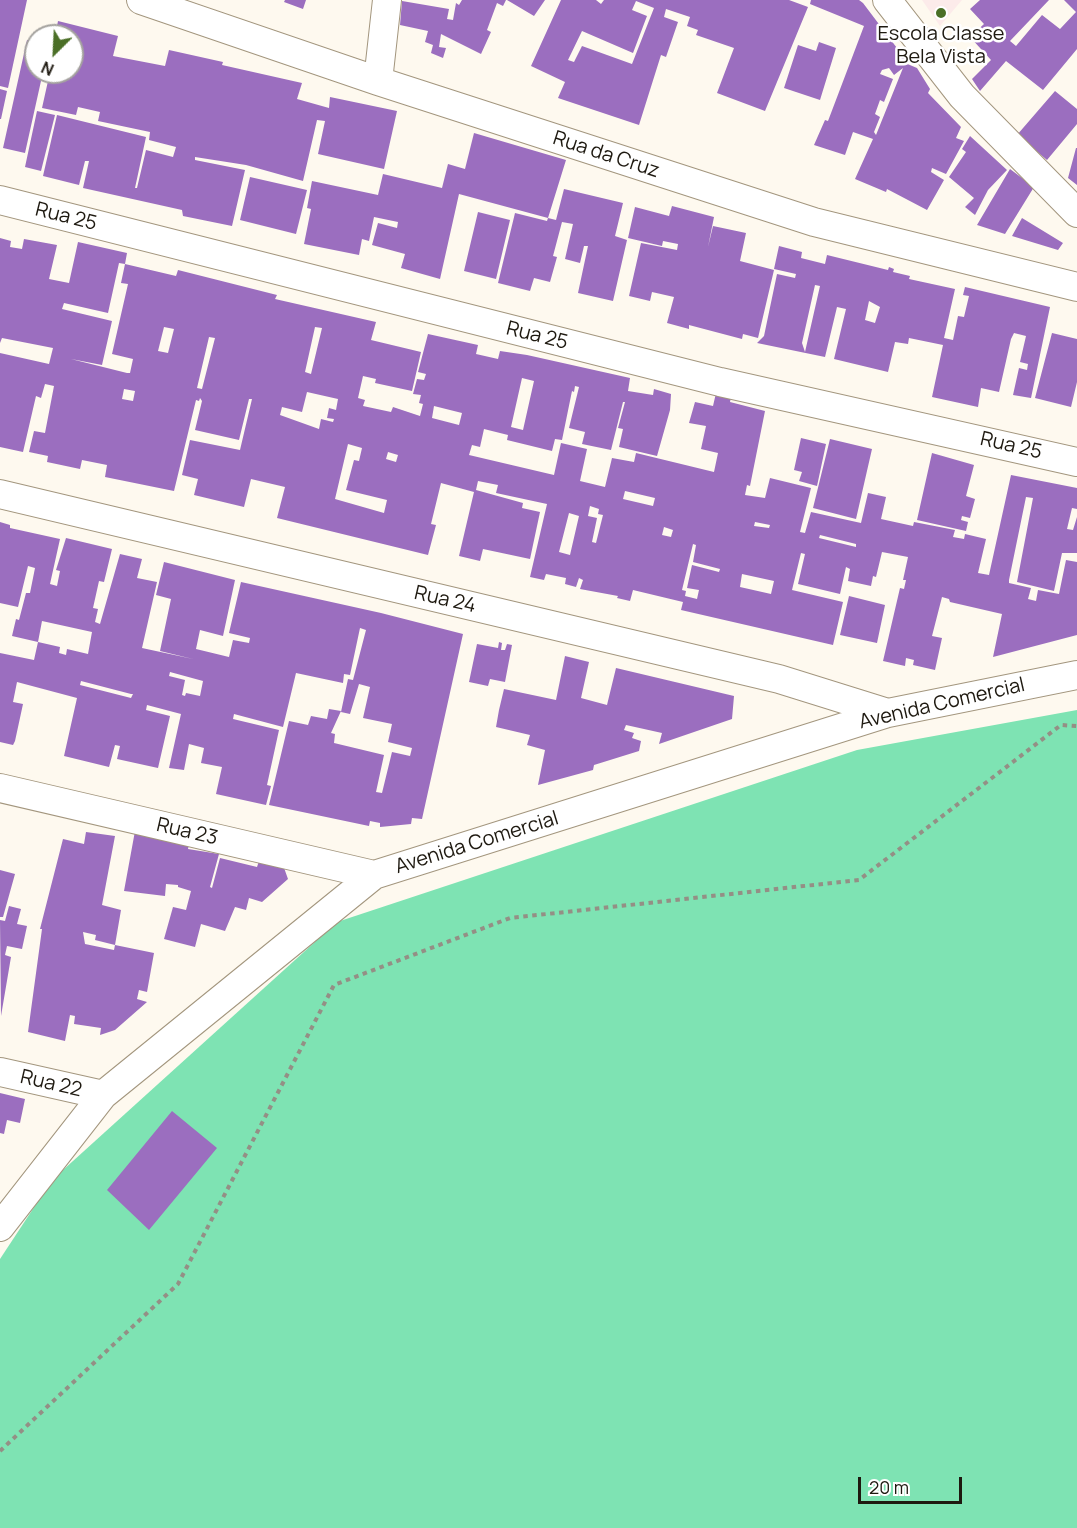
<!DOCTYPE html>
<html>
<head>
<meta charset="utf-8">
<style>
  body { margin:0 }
  #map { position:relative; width:1077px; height:1528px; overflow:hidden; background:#fef9ef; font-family:Manrope,sans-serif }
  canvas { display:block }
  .north { position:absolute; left:24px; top:24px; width:60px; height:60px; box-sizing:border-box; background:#fff; border:2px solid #a5a39f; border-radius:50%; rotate:204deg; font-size:16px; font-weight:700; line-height:24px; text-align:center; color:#1e1910 }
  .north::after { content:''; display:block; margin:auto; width:21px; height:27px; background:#4b6f27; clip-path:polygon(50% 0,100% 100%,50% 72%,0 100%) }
  .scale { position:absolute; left:858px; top:1477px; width:104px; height:27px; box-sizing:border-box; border:3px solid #1e1910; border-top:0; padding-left:8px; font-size:18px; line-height:21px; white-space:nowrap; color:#1e1910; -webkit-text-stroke:4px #fff; paint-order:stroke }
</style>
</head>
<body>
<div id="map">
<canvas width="1077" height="1528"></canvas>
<div class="north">N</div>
<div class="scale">20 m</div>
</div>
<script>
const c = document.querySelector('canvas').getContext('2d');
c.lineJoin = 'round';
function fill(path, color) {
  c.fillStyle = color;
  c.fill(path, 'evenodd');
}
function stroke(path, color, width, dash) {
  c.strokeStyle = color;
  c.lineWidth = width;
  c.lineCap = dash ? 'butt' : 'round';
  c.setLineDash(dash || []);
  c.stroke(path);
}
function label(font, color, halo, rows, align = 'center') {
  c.font = font + ' Manrope,sans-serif';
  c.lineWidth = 5;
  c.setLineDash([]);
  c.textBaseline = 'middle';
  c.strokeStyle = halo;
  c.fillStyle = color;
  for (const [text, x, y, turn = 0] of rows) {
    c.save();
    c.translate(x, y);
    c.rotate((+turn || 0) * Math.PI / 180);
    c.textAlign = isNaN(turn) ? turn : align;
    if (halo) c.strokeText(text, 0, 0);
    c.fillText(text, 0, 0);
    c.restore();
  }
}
const education = new Path2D(`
  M922 0H962L940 26Z`);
const green = new Path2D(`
  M1077 710V1528H0V1259L52 1180 337 922 857 750Z`);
const building = new Path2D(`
  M0 0H27L8 88 0 86Z
  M285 0H306L303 9 284 2Z
  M462 0H506L503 6 497 3 487 30 491 32 481 54 441 34 439 47 446 48 443 58 431 53 433 45 425 42 428 31 400 25 402 1 449 9 447 19 453 20 456 3 459 5Z
  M507 0H545L534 16Z
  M561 0H596L601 4 604 0H789L808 7 765 111 717 93 734 48 696 35 698 30 687 26 690 17 666 9 664 17 678 22 666 57 661 55 639 125 558 98 565 82 531 66ZM636 1 654 8 632 64 582 46 574 62 568 60 582 31 633 53 647 16 632 10Z
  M811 0H859L863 3 906 60 905 63 917 68 930 89 928 93 961 127 956 138 964 141 946 174 932 168 931 172 944 180 927 210 887 189 886 192 855 179 873 139 853 132 845 155 814 145 825 120 828 121 864 26 810 4ZM889 68 894 75 903 68 876 135 874 132 880 117 875 114 880 100 884 102 893 79 880 74 882 70Z
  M980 0H1049L1010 41 1016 46 1042 15 1060 29 1076 12 1064 0H1077V49L1043 90 1006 61 980 91 972 79 991 60 970 37 984 24 970 9Z
  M58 21 118 36 113 56 165 66 169 50 223 62 222 65 302 83 297 99 329 108 330 97 397 111 384 169 318 154 325 121 317 120 303 181 246 165 195 157V160L245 170 232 226 183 216 182 210 83 188 89 161H85L79 185 43 176 57 115 146 137 135 188H137L146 150 173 157 176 147 149 140 150 132 98 121 100 112 78 107 76 115 42 108 50 72H72V36H55Z
  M27 40 36 42V72H43L25 153 3 148Z
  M819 42 836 48 820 100 784 88 798 45 816 51Z
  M0 89 7 91 1 119H0Z
  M1055 91 1077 109V124L1047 160 1017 135Z
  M37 111 55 115 41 171 25 167Z
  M474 133 566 160 548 218 556 220 564 189 623 203 615 236 627 240 613 301 578 293 588 246H584L580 263 565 259 573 224 562 222 553 256 557 257 550 282 534 278 530 291 498 283 515 213 547 221 548 218 459 194 440 279 401 268 405 254 372 245 378 223 397 228 398 222 374 217 369 241 362 239 359 255 304 244 311 209 307 208 312 181 378 195 383 174 442 188 448 164 465 169Z
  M970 136 1007 170 988 190 975 215 965 207 974 198 949 177 966 152 962 149Z
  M1076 148H1077V185L1068 178Z
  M1010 169 1034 187 1005 234 977 225Z
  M250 177 307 190 296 234 240 220Z
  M672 206 714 217 708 247 713 226 746 233 740 261 774 270 758 338 743 334 742 339 689 325V329L667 323 674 297 652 292 650 301 629 296 641 243 677 250 678 244 663 241 662 246 628 238 635 207 669 216Z
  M478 212 510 220 496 279 464 271Z
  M1022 218 1063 243 1058 250 1012 236Z
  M0 238 11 241 10 247 22 249 24 239 57 245 49 279 69 283 78 242 127 253 125 264 119 263 108 313 64 303 62 309 112 321 102 365 71 359 127 373H130L133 359 112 354 128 284 121 283 125 264 176 276 178 270 277 295 275 299 376 322 371 340 421 352 412 391 375 383 376 379 363 376 358 398 365 400 363 406 391 412 393 407 420 416 423 404 419 403 421 395 413 394 417 379 424 380 426 374 418 372 428 334 478 345 476 354 498 359 500 351 527 355 630 378 628 391 653 395 654 389 671 394 670 410 657 456 619 447 623 429 618 428 625 402H623L611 450 582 444 585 432 569 428 579 387 575 386 574 392 572 391 562 440 555 439 552 451 507 440 508 435 484 429 480 447 472 445 469 455 554 475 561 443 587 449 580 481 605 487 612 458 634 462 636 453 714 472 718 453 701 449 706 426 689 423 695 402 713 406 716 393 731 397 730 402 765 411 750 486 747 485 745 495 765 498 770 478 811 488 800 532 805 533 811 512 861 523 868 493 886 497 881 519 913 526 914 522 955 530 953 537 964 539 965 534 986 539 978 573 989 575 1011 475 1077 488V509L1072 508 1067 529 1073 530 1077 517V553H1062L1054 591 1017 582 1033 498 1026 497 1009 580V583L1031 588 1028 599 1036 601 1038 590 1059 594 1066 560 1077 562V635L993 657 1002 614 950 602 949 599 942 597 932 636 942 638 935 670 913 665 914 660 906 658 905 666 883 661 900 588 904 589 906 580H903L908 557 882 552 876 577 873 576 871 586 848 581 850 569 846 567 840 594 798 584 805 554 801 553 792 590 843 602 833 645 681 610 683 602 633 590 630 601 617 598 618 596 580 589 583 580 579 578 576 587 565 584 566 578 546 574 544 580 530 577 547 504 496 493 498 485 478 481 476 490 523 503 522 508 540 512 530 559 483 549 480 561 459 556 474 492 441 483 431 524 436 525 428 555 277 518 285 487 251 479 244 507 194 495 198 479 182 475 190 440 240 450 252 399H249L239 440 195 430 202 401 200 398 199 401 196 400 174 491 105 477 107 465 82 460 80 469 47 462 48 456 29 452 34 431 45 433 54 386 45 384 41 398 36 396 23 452 0 447V353L49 364 53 348 2 338 0 343ZM164 327 174 329 168 353 158 351ZM315 327 322 328 311 374 305 372ZM209 337 215 338 202 389 197 388ZM522 378 534 381 523 430 511 427ZM124 389 135 391 133 401 122 399ZM307 392 338 399 336 410 329 408 327 418 334 419 333 422 321 419 319 429 280 415 282 407 302 412ZM434 406 462 413 459 425 432 418ZM348 444 362 448 359 461 354 460 346 490 387 500 384 513 335 499ZM388 452 398 455 396 462 386 459ZM625 491 655 498 653 506 623 499ZM590 506 599 509 598 514 603 515 596 543 592 542 597 518 588 516ZM569 513 579 516 570 555 559 552ZM755 522 770 525 769 528 754 526ZM664 527 673 530 671 537 662 535ZM820 535 856 544V547L819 538ZM693 544 696 545 693 562 720 569 719 572 692 565 687 588 699 590 697 599 685 596 686 591 682 590ZM742 574 774 581 771 594 740 587Z
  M779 246 802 252 801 258 825 264 827 255 888 270 889 267 894 269 893 272 910 276 909 279 955 289 944 338 953 340 958 316 964 317 969 296 963 295 965 287 1050 307 1031 398 1013 395 1019 368 1027 370 1028 364 1020 362 1026 336 1014 333 1011 339 999 392 981 388 978 407 932 397 943 345 909 338 908 344 895 342 888 372 834 359 846 309 837 307 825 357 757 343 764 336 777 274 795 278 796 274 774 269ZM815 285 820 286 805 352 802 343ZM869 301 880 307 875 323 865 320Z
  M1052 333 1077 339V382L1071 407 1035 398Z
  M801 438 826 444 817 486 799 481 802 472 794 470Z
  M830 439 872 449 856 519 813 508Z
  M932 453 974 465 966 496 975 499 970 518 962 516 961 520 968 522 966 531 917 520Z
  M0 522 10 525V528L60 539 50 584 57 586 60 571 56 570 66 538 112 549 104 582 99 581 93 608 98 609 95 622 100 624 120 554 142 559 137 578 157 582 142 648 193 659 160 651 171 599 156 595 164 562 235 580 223 636 200 630 196 649 229 657 233 640 249 643 250 638 229 633 241 582 381 613 463 634 422 819 412 818 411 824 380 827V823L370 821 369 826 269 805 289 721 308 725 311 716 327 719 329 709 341 711 331 733 335 734 334 743 384 755 376 792 382 793 392 752 410 756 412 748 388 742 392 724 363 718 370 687 359 684 350 714 341 712 348 679 353 680 366 630 360 628 350 675 344 674 343 683 296 673 283 727 234 714 233 719 279 730 267 785 271 786 266 805 216 794 222 767 201 763 204 748 189 744 184 770 169 768 181 714 147 705 146 710 170 716 158 768 117 759 120 746 115 745 109 767 64 756 77 698 17 682 13 702 23 704 15 741 13 745 0 742V653L34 660 38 642 60 647 59 653 66 655 67 649 88 654 92 632 42 621 38 642 12 636 16 619 19 620 26 593H30L35 568 28 566 18 607 0 603ZM170 672 203 681 200 696 186 693 185 696 182 695 185 680 169 676ZM81 681 131 694H133L131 698 80 685Z
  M849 596 885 605 877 643 840 635Z
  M499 642 502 643 501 650H505L507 644 512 645 505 682 490 679 488 686 469 682 477 644 498 648Z
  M565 656 589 662 581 698 607 705 616 668 734 696 732 719 659 744 662 733 626 725 624 730 634 733 632 738 641 741 639 751 594 765 593 770 538 785 545 750 527 745 530 735 496 727 499 710 504 689 556 700Z
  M135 831 190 840 188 849 219 854 210 887 212 888 220 858 257 867 260 858 283 865 288 879 262 902 249 898 246 910 235 907 225 931 201 924 195 947 164 939 173 907 186 910 191 891 178 887V885L166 884 165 896 124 891Z
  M86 832 115 836 102 905 121 910 115 945 95 940 96 935 83 932 85 944 114 950 115 945 154 953 147 992 139 990 137 999 147 1002 115 1030 100 1035 101 1028 74 1024 75 1016 70 1015 65 1041 28 1032 42 929H40L63 839 84 844Z
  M0 870 15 874 3 917H0Z
  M9 906 21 909 17 924 27 926 22 949 7 946 5 955 11 957 1 1016 0 920 5 921Z
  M0 1093 25 1099 20 1123 7 1120 4 1134 0 1133Z
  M172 1111 217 1148 149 1230 107 1190Z`);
const path = new Path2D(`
  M0 1451 178 1284 334 985 510 918 859 880 1061 725 1077 726`);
const street = new Path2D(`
  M141 0 378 81 814 222 1077 287
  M887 0 962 96 1077 213
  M378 81 387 0
  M0 200 720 382 1077 462
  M0 494 779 679 888 713
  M0 788 374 875
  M0 1072 103 1095
  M0 1227 103 1095 374 875 888 713 1077 675`);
const markers = [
  [941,13,6,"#4b6f27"]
];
const poiNames = [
  ["Escola Classe",941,34],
  ["Bela Vista",941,57]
];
const streetNames = [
  ["Rua da Cruz",606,155,18],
  ["Rua 25",66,217,14],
  ["Rua 25",537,336,14],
  ["Rua 25",1011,446,13],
  ["Rua 24",445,600,13],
  ["Avenida Comercial",942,704,-13],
  ["Rua 23",187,832,13],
  ["Avenida Comercial",477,843,-17],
  ["Rua 22",51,1084,13]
];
fill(education, '#fcebea');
fill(green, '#7ee3b3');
fill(building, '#9b6ebf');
stroke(street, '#a3967e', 30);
stroke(path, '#948f85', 4, [4.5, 4.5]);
stroke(street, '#fff', 28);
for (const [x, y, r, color] of markers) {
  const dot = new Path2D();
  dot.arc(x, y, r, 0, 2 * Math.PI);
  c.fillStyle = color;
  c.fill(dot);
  stroke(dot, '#fff', 2);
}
label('20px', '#1e1910', '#fff', poiNames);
label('20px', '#1e1910', '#fff', streetNames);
</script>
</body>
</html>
